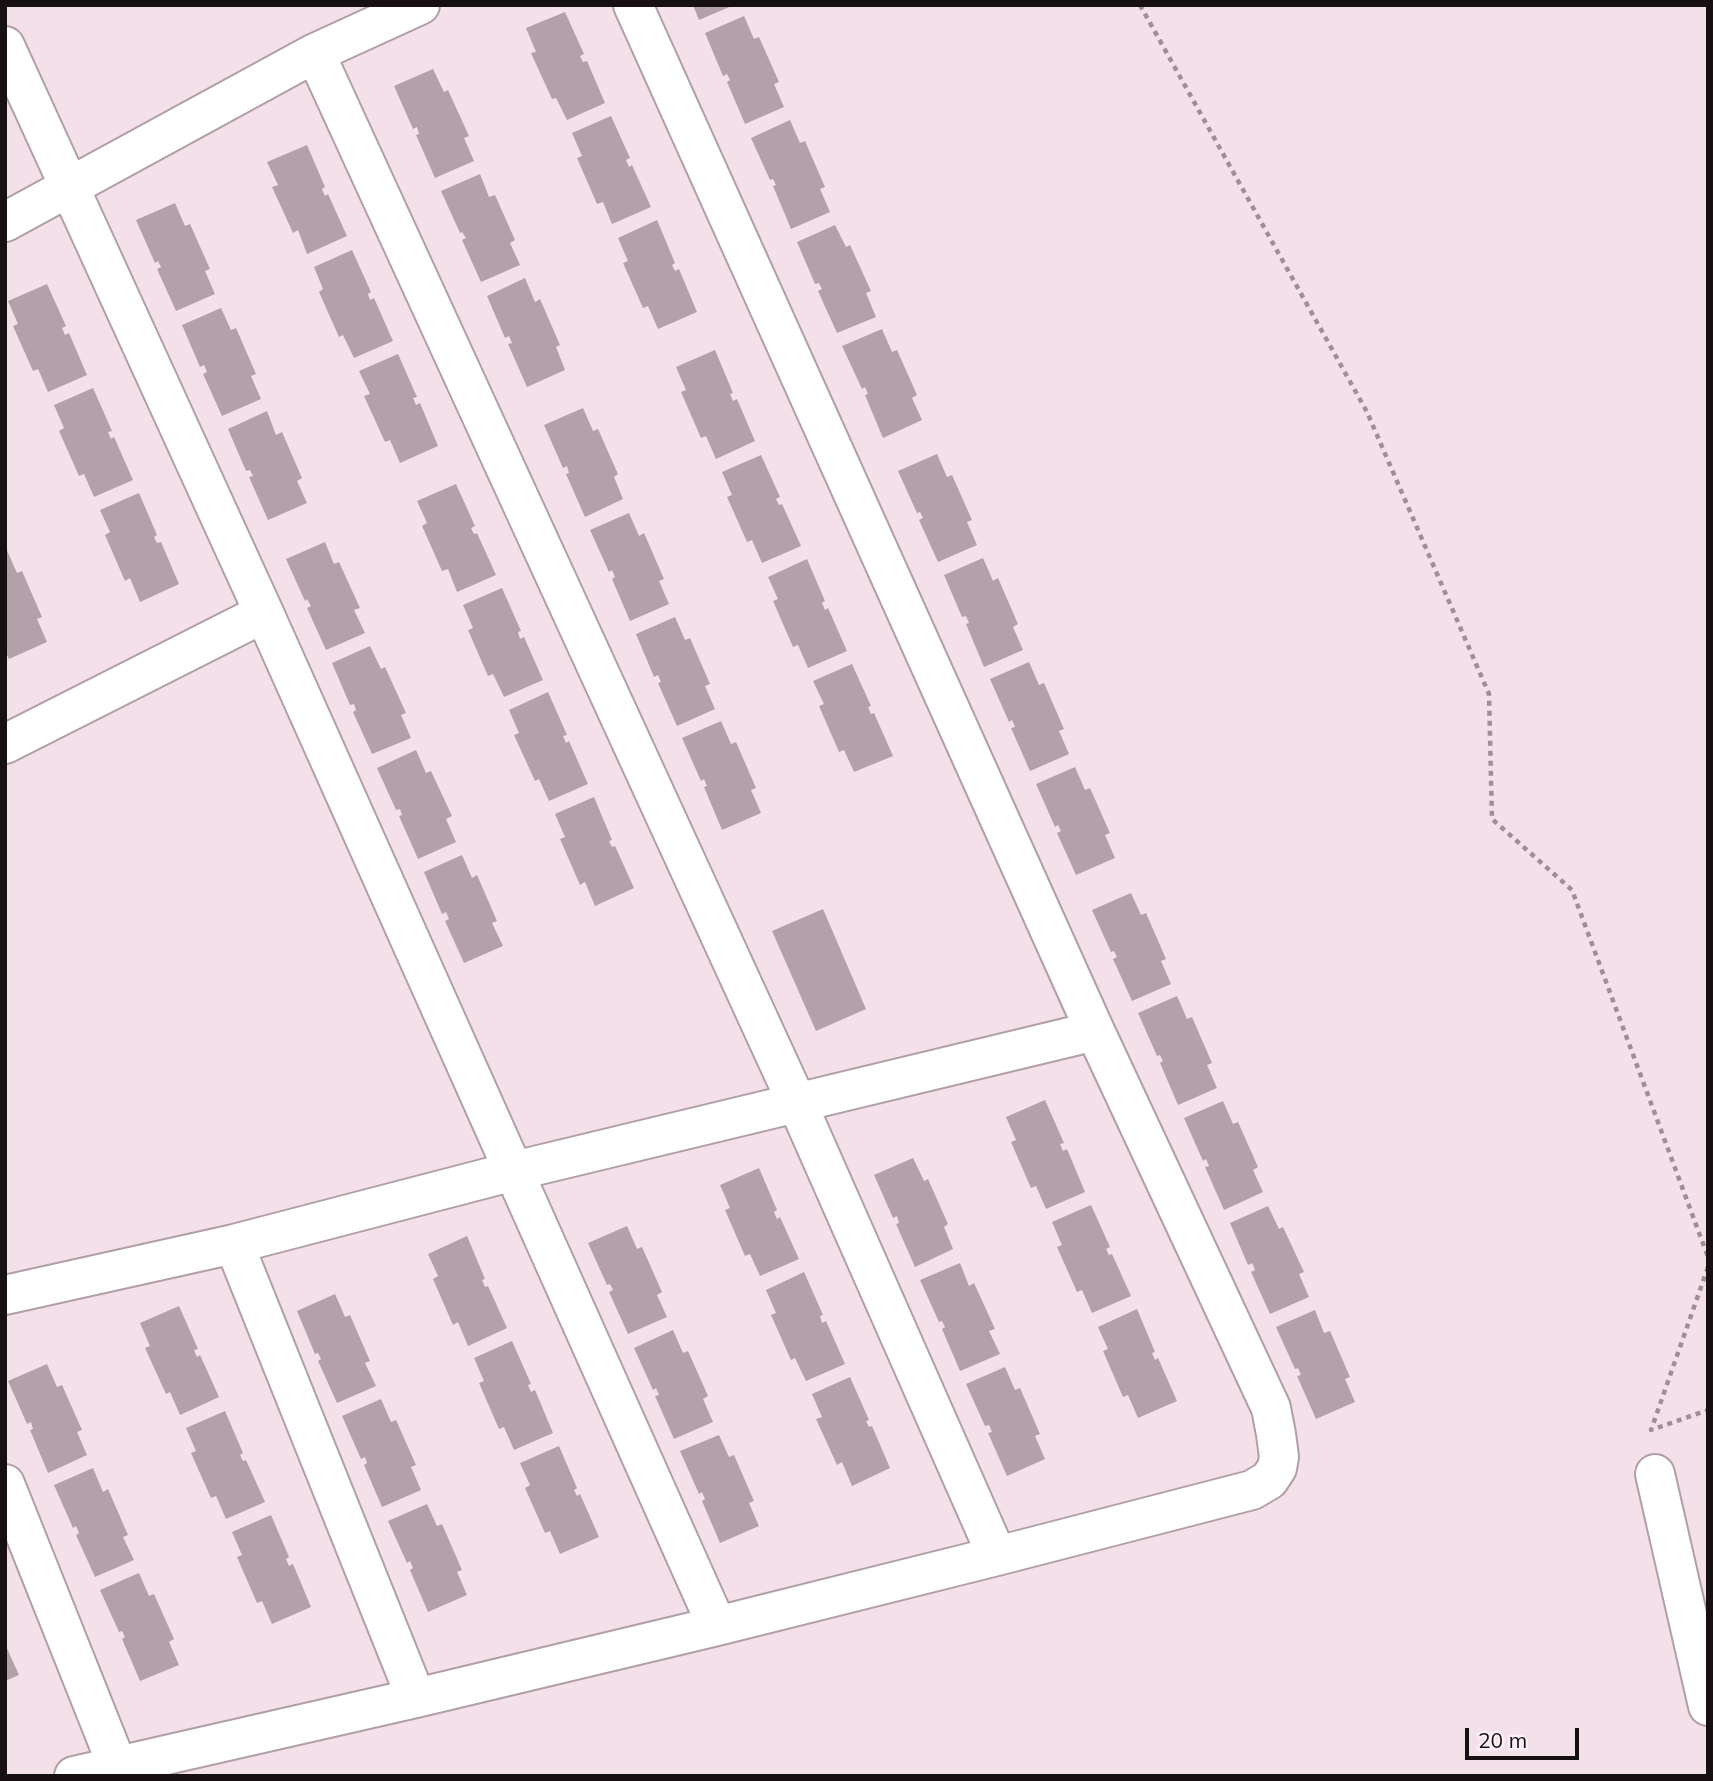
<!DOCTYPE html>
<html>
<head>
<meta charset="utf-8">
<style>
  body { margin:0 }
  #map { position:relative; width:1713px; height:1781px; overflow:hidden; background:#f3e0e9; font-family:Mulish,sans-serif }
  canvas { display:block }
  .frame { position:absolute; inset:0; border:7px solid #171013; pointer-events:none }
  .scale { position:absolute; left:1465px; top:1728px; width:114px; height:32px; box-sizing:border-box; border:4px solid #171013; border-top:0; padding-left:9px; font-size:21px; line-height:24px; white-space:nowrap; color:#171013; -webkit-text-stroke:5px #feeef5; paint-order:stroke }
</style>
</head>
<body>
<div id="map">
<canvas width="1713" height="1781"></canvas>
<div class="frame"></div>
<div class="scale">20 m</div>
</div>
<script>
const c = document.querySelector('canvas').getContext('2d');
c.lineJoin = 'round';
function fill(path, color) {
  c.fillStyle = color;
  c.fill(path, 'evenodd');
}
function stroke(path, color, width, dash) {
  c.strokeStyle = color;
  c.lineWidth = width;
  c.lineCap = dash ? 'butt' : 'round';
  c.setLineDash(dash || []);
  c.stroke(path);
}
const building = new Path2D(`
  M693 5H734L699 20Z
  M565 12 584 54 580 56 583 62 587 61 605 103 567 120 556 98 552 99 531 53 536 52 526 28Z
  M744 16 754 39 759 37 779 82 774 84 784 107 745 124 727 82 730 80 727 74 723 76 705 33Z
  M433 69 444 92 448 90 469 136 464 138 474 161 435 178 416 135 419 134 417 127 413 129 394 86Z
  M611 116 630 158 626 160 629 167 632 165 651 207 612 224 603 202 597 204 577 158 582 156 572 133Z
  M790 120 800 143 805 141 825 187 820 189 830 212 791 229 773 186 776 185 773 179 770 180 751 138Z
  M307 145 325 187 322 189 325 196 328 194 347 236 307 254 298 230 293 233 272 187 278 185 267 162Z
  M480 174 489 197 495 195 515 240 510 243 520 265 481 282 462 240 466 238 462 232 460 233 441 191Z
  M175 203 185 226 190 224 210 269 205 271 215 294 176 311 157 269 161 267 158 261 155 263 136 220Z
  M657 220 675 263 672 265 675 271 679 269 697 312 658 329 648 306 643 308 623 263 628 261 618 238Z
  M835 225 846 247 850 245 871 291 866 293 876 317 837 333 818 291 822 289 819 283 815 284 797 242Z
  M352 250 371 292 368 294 370 300 374 298 393 341 354 358 343 335 339 337 319 292 323 289 314 267Z
  M525 278 535 302 540 299 560 345 556 347 565 370 527 387 508 344 512 343 509 336 505 338 487 296Z
  M47 284 66 326 62 328 65 335 69 333 87 375 48 392 38 369 33 371 13 326 18 324 8 301Z
  M221 308 231 330 236 328 256 374 251 376 261 399 222 416 203 374 207 372 204 365 200 367 182 325Z
  M882 329 892 352 897 350 917 395 912 398 922 420 883 438 865 395 868 394 865 387 862 389 842 346Z
  M715 350 733 393 730 394 733 401 737 399 755 441 716 459 706 436 701 438 681 392 686 390 676 367Z
  M398 354 417 397 413 398 416 405 420 403 438 446 400 463 390 440 385 442 364 396 370 394 359 371Z
  M93 388 112 431 108 432 111 439 114 437 133 480 94 497 84 474 79 476 59 431 64 428 54 405Z
  M583 408 593 431 598 429 618 474 614 477 623 499 585 517 566 474 569 473 567 466 563 468 544 425Z
  M267 411 276 435 282 432 302 478 297 481 307 503 268 520 249 477 253 476 250 470 246 471 228 429Z
  M937 454 947 477 952 475 972 520 967 522 977 545 938 562 919 520 923 518 920 512 917 513 898 471Z
  M761 455 780 497 776 499 779 505 782 504 801 546 762 563 752 540 747 542 727 497 732 495 722 472Z
  M456 484 475 526 471 528 474 534 477 533 496 575 457 592 448 569 442 571 422 526 427 523 417 501Z
  M139 493 157 535 154 537 157 543 161 542 179 584 140 602 130 578 125 581 105 535 110 532 100 510Z
  M629 513 639 536 644 533 664 579 659 581 669 604 630 621 612 579 615 577 612 570 609 572 590 530Z
  M325 542 334 564 339 562 360 608 354 610 365 633 326 650 307 608 311 606 307 599 305 601 286 559Z
  M5 546 17 573 22 571 42 617 37 619 47 642 9 659 5 651Z
  M983 558 993 581 998 578 1018 624 1013 627 1023 650 984 667 966 624 969 623 966 616 962 617 944 575Z
  M807 559 825 601 822 603 825 610 828 608 847 651 808 668 798 645 793 647 773 601 778 599 768 577Z
  M502 588 521 631 518 632 520 639 524 637 543 680 504 697 493 674 488 676 468 630 473 628 463 605Z
  M675 617 685 640 690 638 710 684 705 686 715 709 677 726 658 683 661 682 658 675 654 677 636 634Z
  M370 646 381 669 385 667 406 713 401 715 411 738 372 754 353 712 356 710 354 704 350 705 332 663Z
  M1029 662 1039 685 1044 683 1064 729 1059 731 1069 754 1030 771 1011 728 1015 727 1012 720 1009 722 990 679Z
  M852 664 871 706 868 707 871 714 874 713 893 756 854 772 844 750 839 752 819 706 824 704 813 681Z
  M548 692 567 735 563 736 566 743 569 741 588 784 549 801 539 779 535 781 514 735 519 733 509 710Z
  M721 721 731 744 736 742 756 788 751 790 761 813 722 830 704 787 707 786 704 779 701 781 682 738Z
  M416 750 426 773 431 771 452 816 446 819 456 842 418 859 399 816 402 815 400 809 396 810 377 768Z
  M1075 767 1085 790 1090 788 1110 833 1105 835 1115 858 1076 875 1057 833 1061 831 1058 825 1055 827 1036 784Z
  M594 797 612 840 609 841 612 847 615 846 634 888 595 906 585 882 580 885 560 839 565 837 555 814Z
  M462 855 472 878 477 875 497 921 492 923 503 946 464 963 445 921 449 919 446 912 442 914 424 872Z
  M1131 893 1141 915 1146 913 1166 959 1161 961 1171 984 1132 1001 1113 959 1117 957 1114 951 1111 952 1092 910Z
  M823 909 866 1009 816 1031 772 931Z
  M1177 996 1187 1019 1192 1017 1212 1063 1207 1065 1217 1088 1178 1105 1160 1063 1163 1061 1160 1055 1157 1056 1138 1013Z
  M1045 1100 1064 1143 1060 1144 1063 1151 1067 1149 1085 1192 1046 1209 1036 1186 1031 1188 1011 1142 1016 1140 1006 1117Z
  M1223 1101 1233 1124 1238 1122 1258 1167 1253 1170 1263 1192 1224 1210 1205 1167 1209 1166 1206 1159 1203 1161 1184 1118Z
  M913 1158 924 1181 928 1179 948 1224 944 1227 953 1249 915 1267 896 1224 899 1223 897 1216 893 1218 874 1175Z
  M759 1168 777 1210 774 1212 777 1219 780 1217 799 1259 760 1276 750 1254 745 1256 725 1210 730 1208 720 1185Z
  M1091 1205 1110 1247 1106 1249 1109 1255 1112 1254 1131 1296 1092 1313 1082 1290 1077 1292 1057 1247 1062 1245 1052 1222Z
  M1268 1206 1279 1229 1283 1227 1304 1272 1299 1274 1309 1297 1270 1314 1251 1272 1255 1270 1252 1263 1248 1265 1230 1223Z
  M627 1226 637 1249 642 1247 662 1292 657 1295 667 1317 628 1334 609 1292 613 1290 610 1284 607 1285 588 1243Z
  M467 1236 485 1279 482 1280 485 1287 488 1286 507 1328 468 1346 458 1322 453 1325 433 1279 438 1276 428 1254Z
  M960 1263 969 1286 974 1283 995 1329 989 1331 1000 1354 960 1371 942 1329 945 1327 942 1321 939 1322 920 1280Z
  M804 1272 823 1315 820 1316 822 1323 826 1321 845 1364 806 1381 795 1358 791 1360 771 1315 776 1313 766 1290Z
  M335 1294 345 1317 350 1315 370 1361 365 1363 376 1386 337 1403 318 1361 321 1359 318 1353 315 1354 297 1311Z
  M179 1306 198 1349 194 1350 197 1357 200 1355 219 1397 180 1415 170 1392 166 1394 145 1348 150 1346 140 1323Z
  M1137 1309 1155 1352 1152 1353 1155 1360 1158 1358 1177 1401 1138 1418 1128 1395 1123 1397 1103 1351 1108 1349 1098 1327Z
  M1315 1310 1324 1333 1330 1331 1350 1377 1345 1379 1355 1402 1316 1419 1297 1376 1301 1375 1298 1368 1295 1369 1276 1327Z
  M673 1330 683 1353 688 1351 708 1396 703 1399 713 1422 674 1439 655 1396 659 1395 656 1388 653 1390 634 1348Z
  M512 1341 531 1384 528 1385 531 1392 535 1390 553 1433 514 1450 504 1427 499 1429 479 1383 484 1381 474 1358Z
  M47 1364 57 1387 62 1385 82 1430 77 1432 87 1455 48 1473 30 1430 33 1429 31 1422 27 1424 8 1381Z
  M1005 1367 1015 1390 1020 1388 1040 1434 1035 1436 1045 1459 1007 1476 988 1433 992 1432 989 1425 985 1426 966 1384Z
  M850 1377 869 1420 866 1421 869 1427 872 1426 890 1468 852 1486 842 1462 837 1465 816 1419 822 1417 812 1394Z
  M381 1399 391 1422 396 1420 416 1465 411 1467 421 1490 382 1507 364 1465 367 1463 365 1457 361 1459 342 1416Z
  M225 1411 243 1453 240 1455 243 1461 246 1460 265 1502 226 1519 216 1496 211 1498 191 1453 196 1451 186 1428Z
  M719 1435 729 1457 734 1455 754 1501 749 1503 759 1526 720 1543 702 1501 705 1499 702 1492 699 1494 680 1451Z
  M559 1446 577 1488 574 1490 577 1496 580 1494 599 1537 560 1554 550 1531 545 1533 525 1488 530 1485 520 1463Z
  M93 1468 103 1492 108 1489 128 1535 123 1537 134 1560 95 1577 76 1535 79 1533 76 1526 73 1528 54 1485Z
  M427 1504 437 1526 442 1524 462 1570 457 1572 467 1595 428 1612 410 1570 413 1568 410 1561 407 1563 388 1521Z
  M271 1515 289 1557 286 1559 289 1566 293 1564 311 1607 272 1624 262 1601 257 1603 237 1557 242 1555 232 1532Z
  M139 1573 149 1596 154 1594 174 1639 169 1642 179 1665 140 1681 122 1639 125 1637 122 1631 119 1632 100 1590Z
  M5 1644 19 1675 5 1681Z`);
const path = new Path2D(`
  M1140 5 1367 412 1489 694 1492 819 1572 890 1708 1257
  M1708 1267 1651 1430 1708 1410`);
const street = new Path2D(`
  M5 46 264 613 717 1626
  M315 53 797 1103 997 1556
  M5 222 315 53 420 5
  M5 744 264 613
  M234 1244 416 1698
  M5 1295 234 1244 514 1171 1095 1031
  M1655 1474 1708 1706
  M5 1484 117 1765
  M74 1776 416 1698 717 1626 997 1556 1252 1490 1269 1480 1277 1468 1279 1457 1276 1434 1271 1408 1095 1031 633 5`);
fill(building, '#b3a1a9');
stroke(street, '#b19fa7', 42);
stroke(path, '#9d8f96', 4.5, [5, 5]);
stroke(street, '#fff', 38);
</script>
</body>
</html>
